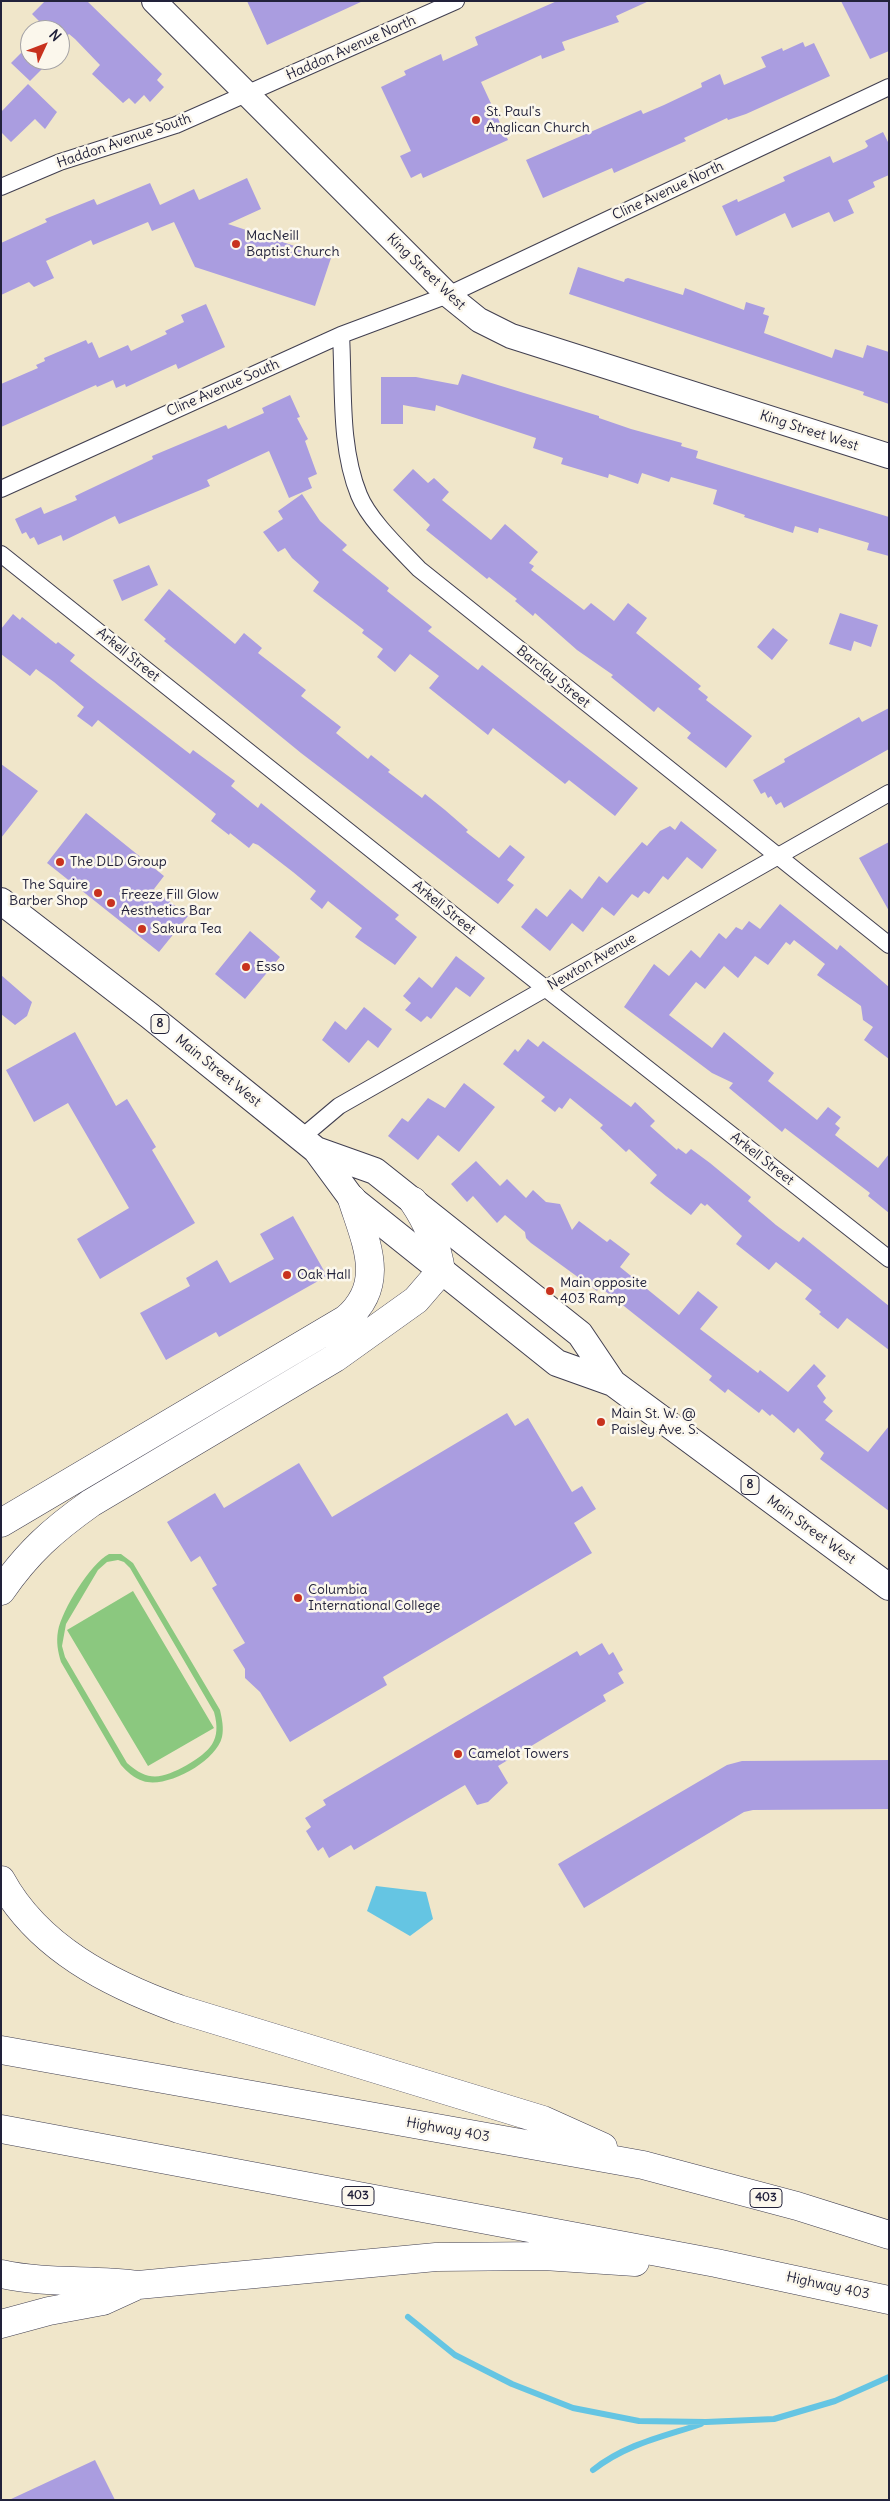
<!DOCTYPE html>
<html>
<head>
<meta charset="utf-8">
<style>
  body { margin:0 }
  #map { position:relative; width:890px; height:2501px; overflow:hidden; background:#f0e6ca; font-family:Delius,sans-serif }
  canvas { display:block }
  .frame { position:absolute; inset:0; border:2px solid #22223b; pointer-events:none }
  .north { position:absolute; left:20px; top:20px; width:50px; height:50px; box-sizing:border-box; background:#fbf7ec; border:1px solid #a4a2a5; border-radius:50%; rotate:47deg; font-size:14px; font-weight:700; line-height:20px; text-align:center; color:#22223b }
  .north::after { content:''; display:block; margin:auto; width:18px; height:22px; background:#c8321e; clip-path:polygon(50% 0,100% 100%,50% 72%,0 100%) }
</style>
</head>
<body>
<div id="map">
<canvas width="890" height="2501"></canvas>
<div class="frame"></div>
<div class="north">N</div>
</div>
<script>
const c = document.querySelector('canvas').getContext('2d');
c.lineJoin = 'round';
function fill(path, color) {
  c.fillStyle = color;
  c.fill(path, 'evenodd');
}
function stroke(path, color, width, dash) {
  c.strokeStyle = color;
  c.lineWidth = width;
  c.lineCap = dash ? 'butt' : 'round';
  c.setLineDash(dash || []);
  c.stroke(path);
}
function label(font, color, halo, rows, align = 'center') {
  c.font = font + ' Delius,sans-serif';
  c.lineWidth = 5;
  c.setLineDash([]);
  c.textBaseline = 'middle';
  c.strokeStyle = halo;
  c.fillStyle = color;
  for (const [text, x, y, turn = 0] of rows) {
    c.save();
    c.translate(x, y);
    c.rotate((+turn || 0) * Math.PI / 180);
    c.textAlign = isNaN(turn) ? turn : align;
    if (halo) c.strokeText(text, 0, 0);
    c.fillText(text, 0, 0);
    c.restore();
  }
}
const green = new Path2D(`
  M109 1554H121L133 1563 220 1710C222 1719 224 1728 222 1737 216 1762 166 1789 143 1781 134 1778 127 1772 121 1765L61 1662C58 1652 56 1642 58 1631 62 1610 90 1564 109 1554ZM118 1560 124 1562 130 1568 214 1712C222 1741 210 1751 187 1765 163 1778 149 1783 127 1763L65 1657 62 1646 66 1624 98 1570 107 1562Z
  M133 1591 214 1728 148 1766 67 1630Z`);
const water = new Path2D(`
  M376 1886 426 1892 433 1919 410 1936 367 1911Z`);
const stream = new Path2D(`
  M408 2317 455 2355 512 2384 573 2408 639 2421 706 2422 774 2419 835 2401 889 2377
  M593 2470C626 2444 662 2437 701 2424`);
const building = new Path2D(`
  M45 1H87L162 74 157 80 164 87 150 102 144 95 135 104 129 98 123 103 92 74 100 65 75 39 69 34 60 42V30H44L46 28 32 14Z
  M247 1H363L267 45Z
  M557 1H649L616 16 619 22 562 42 565 50 542 59 541 55 481 82 508 140 423 178 421 173 411 178 400 156 411 151 381 87 406 75 404 71 441 54 443 61 478 45 475 37Z
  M841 1H889V51L870 59Z
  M803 42 805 47 814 43 830 76 746 114 728 120 727 118 684 138 686 141 614 173 612 168 543 198 526 160 641 110 643 114 664 105 702 87 701 83 720 74 724 85 766 67 761 57 782 48 783 51Z
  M30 44V60H42L46 65 30 81 11 63Z
  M28 84 57 112 45 129 35 119 11 142 1 132V112Z
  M883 132 889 144V175L873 182 875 187 848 200 854 213 834 222 829 212 792 228 785 213 736 236 722 206 737 199 738 202 785 181 783 177 830 156 833 163 866 148 868 146 865 141Z
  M247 178 261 209 228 224 331 258 315 306 195 267 174 222 152 231 148 222 93 245 91 240 46 261 54 278 34 287 29 282 1 295V243L47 222 45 219 94 199 97 205 150 183 160 205 194 189 199 200Z
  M578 267 624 282 625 279 628 278 683 295 685 288 744 310 746 302 765 308 763 314 769 316 764 333 832 358 835 349 863 358 867 345 889 352V404L863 395 864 392 569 294Z
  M206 304 225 347 178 369 176 364 126 387 125 384 116 388 113 380 97 387 96 385 1 427V384L38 368 36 365 45 361 44 358 86 340 88 344 92 342 99 358 128 345 131 351 167 334 165 331 184 322 181 315Z
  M462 374 599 416V418L631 429 682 443 681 446 698 451 696 458 889 517V556L867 550 869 543 819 528 818 533 795 526 793 533 744 517 745 515 713 504 717 490 671 477 669 482 642 473 638 484 609 474 608 478 561 464 563 458 533 448 536 438 436 405 435 411 403 405V424H381V377H416L458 385Z
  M290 395 300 417 297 418 308 439 305 441 317 474 308 478 312 488 289 498 269 451 207 480 210 486 119 524 115 516 63 541 61 535 38 545 34 537 30 539 26 532 22 534 15 519 41 507 44 514 77 500 75 496 153 459 152 456 226 425 228 429 264 413 262 408Z
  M413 469 428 483 434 478 449 492 442 500 491 540 505 524 538 552 529 563 534 566 531 570 584 610 591 603 614 621 628 603 647 618 636 633 701 686 698 689 708 697 706 700 752 736 726 768 687 738 691 733 658 707 654 712 611 677 613 675 577 650 535 613 533 616 515 601 517 599 489 577 487 579 426 530 430 525 393 490Z
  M302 494 320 521 347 545 342 550 389 588 387 591 432 627 428 631 478 670 482 665 638 788 615 816 569 780 565 784 493 728 488 735 429 688 439 676 410 654 395 672 377 657 383 649 362 633 364 630 313 591 319 582 292 558 285 548 278 552 263 532 283 519 278 511Z
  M149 565 158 585 122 601 113 580Z
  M169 589 235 644 244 633 262 648 258 653 306 690 301 696 341 727 336 733 368 759 371 755 390 770 388 772 422 798 425 794 445 810 468 830 466 832 499 858 510 845 525 857 507 880 514 885 498 904 301 753 164 641 166 639 144 620Z
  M840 613 878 625 871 647 854 641 851 651 829 644Z
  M13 614 20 620 22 617 56 644 58 642 75 655 70 661 98 683 190 754 193 750 216 767 235 781 231 786 258 808 261 803 399 915 395 919 417 937 395 965 355 937 362 928 328 901 322 909 310 899 316 891 293 872 258 845 253 843 249 848 230 833 229 835 211 821 216 814 98 720 92 727 77 716 84 707 54 682 36 669 30 676 1 654V629Z
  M773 628 788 640 772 660 757 647Z
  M889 708V749L784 808 781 802 776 805 771 796 768 798 765 792 761 794 753 780 785 762 784 759 859 717 862 722Z
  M1 764 38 791 1 838Z
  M86 813 164 876 154 889 188 916 159 952 47 863Z
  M681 821 717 850 702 869 687 857 668 880 663 876 649 894 644 891 638 898 632 894 614 916 602 907 583 932 572 923 550 951 521 927 536 908 547 917 570 889 582 899 599 876 607 883 642 842 647 846 660 831 670 826 675 830Z
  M889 842V911L859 858Z
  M780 904 837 950 840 945 889 987V1059L864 1040 873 1027 863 1020 861 1006 817 975 825 964 794 940 790 945 786 942 768 965 755 956 738 978 724 966 705 989 696 982 669 1015 712 1048 724 1032 774 1073 768 1081 817 1120 828 1107 841 1117 835 1124 840 1128 835 1135 878 1168 889 1154V1213L868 1196 870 1193 785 1128 782 1132 729 1088 733 1083 712 1073 624 1007 654 964 669 976 691 950 700 958 719 933 726 939 736 927 742 930 749 921 760 929Z
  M250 931 280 957 245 999 215 974Z
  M456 956 485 978 470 997 456 987 431 1019 427 1016 421 1022 405 1010 411 1003 403 996 419 977 432 988Z
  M1 975 32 1002 27 1016 15 1025 1 1014Z
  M364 1007 392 1029 378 1048 368 1040 349 1063 322 1040 335 1021 346 1030Z
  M75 1032 116 1106 127 1099 156 1147 152 1150 195 1223 100 1279 77 1239 129 1208 68 1103 34 1122 6 1070Z
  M528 1039 538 1047 543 1041 631 1107 635 1102 655 1121 650 1126 677 1150 678 1148 686 1154 691 1149 710 1163 751 1197 748 1201 776 1225 799 1242 803 1237 889 1306V1350L847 1318 838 1329 819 1314 821 1312 805 1299 812 1290 776 1262 769 1270 736 1244 742 1236 707 1204 705 1206 701 1203 691 1215 666 1196 650 1183 657 1175 629 1149 626 1152 600 1128 603 1125 570 1098 562 1109 559 1107 555 1112 541 1101 545 1097 503 1064 515 1049 518 1052Z
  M464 1083 495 1107 459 1152 438 1135 418 1160 388 1136 402 1118 408 1122 428 1098 445 1108Z
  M476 1161 500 1186 507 1179 526 1198 533 1190 546 1202 560 1204 572 1230 579 1221 607 1242 610 1239 630 1254 620 1267 679 1315 698 1291 718 1307 700 1329 758 1373 760 1370 788 1392 814 1364 826 1376 817 1386 826 1398 823 1402 833 1411 825 1420 868 1452 889 1426V1511L820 1459 824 1453 798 1428 794 1433 772 1414 770 1416 762 1409 759 1413 728 1389 725 1393 709 1380 712 1376 600 1287 597 1291 531 1243 526 1238 525 1232 505 1215 497 1223 473 1196 467 1202 451 1184Z
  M293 1216 327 1276 219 1337 216 1332 166 1360 140 1313 190 1286 186 1278 217 1260 230 1283 274 1259 260 1234Z
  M507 1413 515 1426 528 1418 572 1492 582 1486 596 1509 574 1523 592 1553 383 1677 387 1685 290 1742 260 1692 245 1678V1669L233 1650 245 1643 212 1588 217 1585 200 1556 191 1562 167 1522 215 1493 224 1508 299 1463 332 1517Z
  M602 1643 609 1655 613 1652 623 1670 618 1673 624 1683 603 1695 606 1701 498 1766 508 1783 488 1802 477 1805 465 1785 354 1850 351 1845 329 1858 323 1847 318 1851 306 1831 311 1827 305 1818 326 1805 323 1800 577 1651 580 1656Z
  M889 1760V1809L753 1810 744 1812 584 1908 558 1864 727 1765 742 1761Z
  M95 2460 115 2500H9Z`);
const street = new Path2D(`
  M1 187 60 162 176 125 456 1
  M341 335C344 387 339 446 359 495 369 520 400 549 419 569L889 945
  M1 489 341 335 448 295 889 87
  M1 554 526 973 889 1259
  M301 1138 339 1106 889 793`);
const secondary = new Path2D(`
  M154 1 448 295 479 320 511 336 889 456`);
const primary = new Path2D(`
  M1 901 150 1016 316 1150 352 1199 557 1363 613 1383 889 1587
  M316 1150 375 1171 580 1334 613 1383`);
const highway = new Path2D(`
  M1 1523 346 1319C387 1284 366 1243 352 1199
  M1 1591C28 1552 53 1530 91 1503L335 1358 416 1300 441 1271C437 1244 428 1223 413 1201
  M1 1880C38 1948 110 1984 179 2009L543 2120 603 2147
  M1 2050 643 2165 797 2206 889 2235
  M1 2129 716 2263 889 2300
  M1 2274C46 2284 92 2279 138 2285L436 2257 544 2256 635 2262
  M1 2324 49 2311 103 2301 138 2285`);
const markers = [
  [476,120,5,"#c8321e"],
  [236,244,5,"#c8321e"],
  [60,862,5,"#c8321e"],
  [98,893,5,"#c8321e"],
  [111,903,5,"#c8321e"],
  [142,929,5,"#c8321e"],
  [246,967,5,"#c8321e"],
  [287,1275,5,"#c8321e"],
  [550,1291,5,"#c8321e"],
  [601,1422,5,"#c8321e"],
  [298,1598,5,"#c8321e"],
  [458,1754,5,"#c8321e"]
];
const shields = [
  [160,1024,18],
  [750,1485,18],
  [358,2196,32],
  [766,2198,32]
];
const shieldNames = [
  ["8",160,1024],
  ["8",750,1485],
  ["403",358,2196],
  ["403",766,2198]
];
const streetNames = [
  ["Haddon Avenue North",351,48,-24],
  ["Haddon Avenue South",124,141,-19],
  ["Cline Avenue North",668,191,-25],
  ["King Street West",426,272,44],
  ["Cline Avenue South",223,388,-24],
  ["King Street West",809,431,18],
  ["Arkell Street",128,655,39],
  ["Barclay Street",553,677,39],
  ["Arkell Street",444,908,39],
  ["Newton Avenue",592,962,-30],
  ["Main Street West",218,1071,39],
  ["Arkell Street",762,1159,38],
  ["Main Street West",811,1530,36],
  ["Highway 403",448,2130,10],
  ["Highway 403",828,2286,12]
];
const poiNames = [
  ["St. Paul's",486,112],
  ["Anglican Church",486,128],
  ["MacNeill",246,236],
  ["Baptist Church",246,252],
  ["The DLD Group",70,862],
  ["The Squire",88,885,"right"],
  ["Barber Shop",88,901,"right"],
  ["Freeze Fill Glow",121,895],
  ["Aesthetics Bar",121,911],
  ["Sakura Tea",152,929],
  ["Esso",256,967],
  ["Oak Hall",297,1275],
  ["Main opposite",560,1283],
  ["403 Ramp",560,1299],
  ["Main St. W. @",611,1414],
  ["Paisley Ave. S.",611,1430],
  ["Columbia",308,1590],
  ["International College",308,1606],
  ["Camelot Towers",468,1754]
];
fill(green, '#8bc87f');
fill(water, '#65c5e3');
stroke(stream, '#65c5e3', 6);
fill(building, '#aa9de0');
stroke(street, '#413f50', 18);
stroke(secondary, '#413f50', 26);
stroke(primary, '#413f50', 28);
stroke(highway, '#413f50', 29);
stroke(street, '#fff', 16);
stroke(secondary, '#fff', 24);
stroke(primary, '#fff', 26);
stroke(highway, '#fff', 28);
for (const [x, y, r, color] of markers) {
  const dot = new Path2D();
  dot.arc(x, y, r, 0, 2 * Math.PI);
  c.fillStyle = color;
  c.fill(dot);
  stroke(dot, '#fbf7ec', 2);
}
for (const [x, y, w] of shields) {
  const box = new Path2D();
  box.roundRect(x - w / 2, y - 9.5, w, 19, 4);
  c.fillStyle = '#fbf7ec';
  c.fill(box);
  stroke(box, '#22223b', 1);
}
label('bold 12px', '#22223b', null, shieldNames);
label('14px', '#22223b', '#fbf7ec', streetNames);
label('14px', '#22223b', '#fbf7ec', poiNames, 'left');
</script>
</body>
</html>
